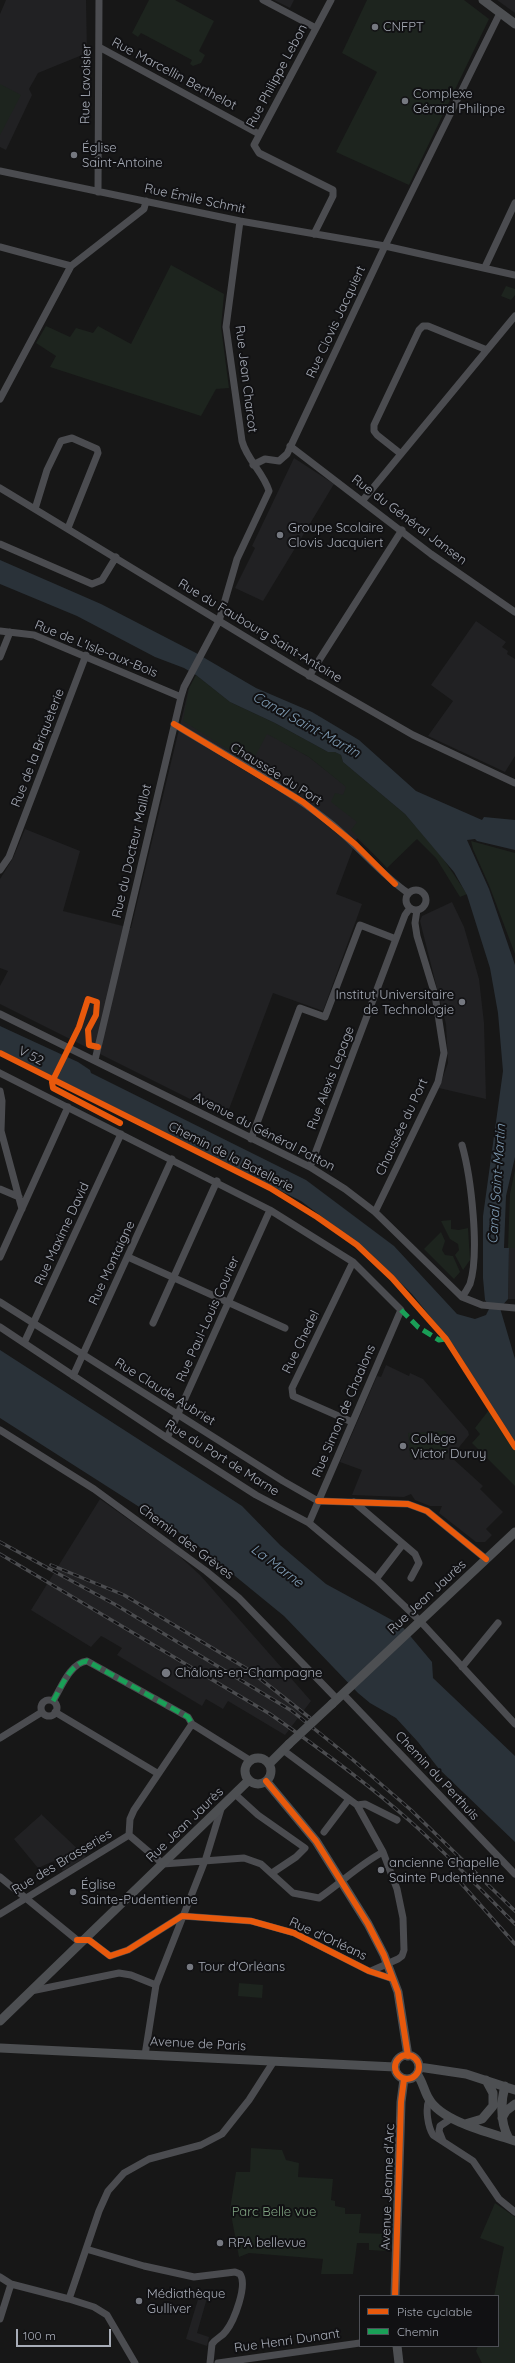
<!DOCTYPE html>
<html>
<head>
<meta charset="utf-8">
<style>
  body { margin:0 }
  #map { position:relative; width:515px; height:2363px; overflow:hidden; background:#171717; font-family:Quicksand,sans-serif }
  canvas { display:block }
  .legend { position:absolute; left:359px; top:2295px; width:140px; height:52px; box-sizing:border-box; background:#111113; border:1px solid #4d4f55; margin:0; padding:5px 7px; list-style:none; font-size:12px; color:#a8adb8 }
  .legend li { display:flex; align-items:center; gap:8px; height:20px }
  .legend b { width:20px; border:1px solid #4d4f55 }
  .scale { position:absolute; left:16px; top:2329px; width:95px; height:18px; box-sizing:border-box; border:2px solid #a8adb8; border-top:0; padding-left:5px; font-size:12px; line-height:14px; white-space:nowrap; color:#a8adb8; -webkit-text-stroke:3px #111113; paint-order:stroke }
</style>
</head>
<body>
<div id="map">
<canvas width="515" height="2363"></canvas>
<ul class="legend">
<li><b style="height:5px;background:#e8590c"></b>Piste cyclable</li>
<li><b style="height:5px;background:#1a9f57"></b>Chemin</li>
</ul>
<div class="scale">100 m</div>
</div>
<script>
const c = document.querySelector('canvas').getContext('2d');
c.lineJoin = 'round';
function fill(path, color) {
  c.fillStyle = color;
  c.fill(path, 'evenodd');
}
function stroke(path, color, width, dash) {
  c.strokeStyle = color;
  c.lineWidth = width;
  c.lineCap = dash ? 'butt' : 'round';
  c.setLineDash(dash || []);
  c.stroke(path);
}
function label(font, color, halo, rows, align = 'center') {
  c.font = font + ' Quicksand,sans-serif';
  c.lineWidth = 4;
  c.setLineDash([]);
  c.textBaseline = 'middle';
  c.strokeStyle = halo;
  c.fillStyle = color;
  for (const [text, x, y, turn = 0] of rows) {
    c.save();
    c.translate(x, y);
    c.rotate((+turn || 0) * Math.PI / 180);
    c.textAlign = isNaN(turn) ? turn : align;
    if (halo) c.strokeText(text, 0, 0);
    c.fillText(text, 0, 0);
    c.restore();
  }
}
const built = new Path2D(`
  M6 0H86L87 53 38 73 29 89 32 95 6 150 0 147V14Z
  M274 0H294L290 8Z
  M497 0H515V13Z
  M294 458 334 484 263 601 235 588 255 548 252 546Z
  M476 621 506 642 502 647 508 651 507 654 515 659V756L505 772 428 736 453 701 431 685Z
  M189 688 309 757 347 787 386 866 357 838 336 894 362 904 323 1011 273 993 226 1117 0 1004V986L8 971 0 968V879L13 858 25 829 80 851 63 911 131 928Z
  M452 902 464 927 479 979 484 1023 486 1099 439 1088 448 1063 446 1024 420 921 422 916Z
  M509 1248H515V1299H508Z
  M386 1365 409 1376 410 1373 423 1379 468 1431 469 1435 451 1457 483 1486 480 1489 503 1512 486 1529 492 1535 485 1542H476L439 1513 442 1506H430L415 1500 411 1494 404 1497 352 1495 362 1470 340 1462 377 1376 381 1377Z
  M100 1499 177 1554 200 1575 311 1701 285 1735 228 1701 223 1709 206 1699 202 1706 117 1655 122 1648 105 1638 101 1636 91 1647 31 1610Z
  M42 1814V1815L86 1857 63 1871 54 1861 38 1868 14 1839Z
  M199 2296 207 2298 197 2333 209 2337 207 2346 186 2339Z`);
const green = new Path2D(`
  M149 0H175L214 21 199 51 205 55 201 63 193 66 190 64 192 60 141 33 138 37 132 33Z
  M367 0H464L489 19 409 185 336 152 377 72 342 53Z
  M0 84 21 95 0 135Z
  M171 265 224 294 221 327 229 388 216 389 201 416 50 367 56 356 36 343 46 326 70 337 76 328 93 333 98 326 131 344Z
  M506 286 515 289V295L511 300 501 296Z
  M196 675 230 702 275 723 328 752H335L341 755 343 762 405 814 442 857 467 894 460 897 436 858 417 839 387 868 351 830 357 822 331 802 335 793 343 795 346 787 309 757 267 734 251 764 183 721 189 688Z
  M471 841 515 853V954L489 885 473 849Z
  M515 1170V1248H508L510 1194Z
  M451 1220V1229L459 1230 468 1228 470 1260 463 1270 455 1255 459 1250 458 1244 450 1239 441 1221Z
  M441 1232 445 1241 442 1250 445 1255 453 1256 460 1272 454 1279 424 1249Z
  M492 1406 515 1444V1486L472 1443 480 1434 475 1428Z
  M446 1431 448 1454 410 1457 408 1433Z
  M239 1983 263 1985 262 1998 238 1996Z
  M251 2148 282 2150 286 2160 299 2163 298 2177 333 2179 331 2200 335 2201V2206L345 2208V2214H361L359 2233 388 2234V2251L369 2250V2243H357L353 2274H321L323 2259 249 2253 239 2257 230 2209 236 2172H250Z
  M495 2203 515 2217V2363H482L476 2351 478 2346H498V2296H494L504 2247 480 2238Z`);
const water = new Path2D(`
  M0 560 101 604 196 653 256 688 312 712 359 740 416 791 482 820 484 817 515 820V850L477 841 475 839 467 840 489 889 515 965V1157L506 1196 504 1248H509L508 1299 500 1308 515 1359V1444L454 1346 412 1294 369 1252 301 1201 0 1050V1026L78 1062 90 1070 91 1073 306 1180 394 1246 457 1314 475 1319 486 1315 490 1307 485 1300 483 1278V1216L503 1071 498 1013 490 968 467 895 454 872 405 814 343 762 341 755 335 752H328L275 723 230 702 196 675 184 668 155 657 77 616 0 584Z
  M0 1350 242 1506 280 1545 326 1584 401 1625 432 1662 433 1678 515 1756V1842L439 1769 418 1742 396 1718 370 1703 358 1693 284 1616 191 1540 0 1418Z`);
const minor = new Path2D(`
  M263 0 316 28
  M99 47 259 134
  M0 171 240 221 385 246 515 275
  M98 192 99 0
  M314 234 333 196V190L259 153 254 145 331 0
  M0 247 71 266
  M485 267 515 203
  M0 399 71 266 144 209 146 201
  M290 446 431 554 515 612
  M401 454 377 435 374 431V425L419 330 423 326H428L487 350
  M253 465 265 459 279 461 287 454 385 246 500 13
  M0 488 300 670 413 735 515 783
  M363 500 515 316
  M35 509 47 470 61 441 72 438 97 449 98 453 68 528
  M0 544 92 584 102 580 116 557
  M0 631 34 635 181 697
  M0 657 10 632
  M309 676 402 530
  M174 724C226 756 281 784 329 822 357 844 379 873 408 893
  M0 870 9 857 86 655
  M406 900a10 10 0 1 1 20 0a10 10 0 1 1-20 0Z
  M0 1014 310 1167 345 1189 375 1212 462 1297 482 1305 515 1308
  M95 1060 181 697 184 687 219 621 237 559 269 491C264 473 247 460 242 441L226 327 240 221
  M0 1073 270 1210 353 1262 401 1310 309 1523
  M0 1091 2 1101 1 1131 22 1209
  M251 1139 300 1008 325 1017 360 925 396 939
  M462 1145C471 1177 480 1252 470 1284 468 1288 465 1293 462 1297
  M310 1167 405 915 410 908
  M0 1189 19 1197
  M375 1212 438 1082 444 1053 435 995 417 936 415 923 417 910
  M0 1257 68 1107
  M128 1257 285 1328
  M0 1302 283 1481 318 1501 408 1504 427 1511 486 1559
  M153 1323 217 1181
  M0 1327 167 1438 256 1495 309 1523 376 1579 420 1621 515 1724
  M24 1343 121 1134
  M73 1376 172 1159
  M352 1422 293 1396 292 1388 353 1262
  M0 1430 94 1489 206 1571 239 1598 337 1699
  M167 1438 270 1210
  M354 1502 415 1554 419 1563 411 1578
  M376 1579 403 1544
  M462 1667 498 1623
  M343 1694 515 1874
  M41 1708a8 8 0 1 1 16 0a8 8 0 1 1-16 0Z
  M53 1701C61 1688 70 1663 87 1661L188 1717 192 1724
  M55 1712 157 1773
  M192 1724 251 1761
  M0 1738 42 1712
  M283 1750 357 1805 383 1852 397 1889 403 1918 404 1950 402 1956 398 1959 371 1971
  M236 1795 258 1815 305 1848 296 1857 272 1873
  M357 1805 365 1804 397 1820
  M324 1832 349 1799
  M129 1835 163 1864 244 1858 261 1864 293 1893 319 1898C341 1883 360 1864 383 1852
  M0 1877 77 1940H89L110 1956 128 1950 182 1916 251 1921 294 1933 369 1971 393 1979
  M0 1914 129 1835 130 1819 134 1810 192 1724
  M31 1991 119 1973 131 1975 156 1985
  M145 2055 156 1985 206 1858 221 1809
  M429 2100C425 2109 428 2127 433 2135L473 2161 499 2199 515 2212
  M443 2141 439 2131 440 2126 452 2118
  M86 2249 144 2266 194 2277 235 2272 240 2274C248 2285 234 2321 226 2331 222 2337 216 2338 212 2344L210 2363
  M0 2277 11 2284 69 2299 99 2211 108 2191 124 2173 149 2159 201 2145 222 2134 249 2100 274 2061
  M69 2299 94 2307 107 2315 135 2363
  M0 2319 11 2284
  M218 2363 360 2343`);
const major = new Path2D(`
  M483 0 515 24
  M332 1704 515 1532
  M245 1771a13 13 0 1 1 26 0a13 13 0 1 1-26 0Z
  M269 1764 289 1744
  M266 1781 316 1841 368 1924 384 1955 398 1992 408 2056
  M0 2021 249 1780
  M0 2048 395 2067
  M395 2067a12 12 0 1 1 24 0a12 12 0 1 1-24 0Z
  M419 2067 466 2074 515 2090
  M417 2074C423 2082 424 2091 429 2099 442 2122 491 2133 515 2141
  M505 2086C500 2105 500 2122 509 2139
  M502 2118 506 2111 515 2104
  M465 2124 482 2119 493 2106V2093L486 2080
  M395 2296 401 2102 404 2079
  M397 2346 399 2363`);
const rail = new Path2D(`
  M0 1542 116 1605 292 1711 353 1760 411 1810 515 1911
  M0 1554 270 1714C319 1748 366 1782 411 1822 447 1854 481 1890 515 1924
  M51 1565 124 1595 249 1670 310 1718
  M452 1873 515 1944`);
const majorBridge = new Path2D(`
  M289 1744 332 1704`);
const quiet = new Path2D(`
  M401 1310 418 1327 439 1340 446 1339
  M53 1701C61 1688 70 1663 87 1661L188 1717 192 1724`);
const cycleway = new Path2D(`
  M174 724 303 802 355 844 395 884
  M98 1047 89 1045 88 1030 96 1015 97 1002 88 999 79 1027 52 1082 53 1088 120 1123
  M0 1053 270 1188 317 1217 357 1245 392 1278 446 1339 515 1447
  M318 1501 408 1504 427 1511 486 1559
  M266 1781 316 1841 368 1924 384 1955 398 1992 408 2056
  M77 1940H89L110 1956 128 1950 182 1916 251 1921 294 1933 369 1971 393 1979
  M395 2067a12 12 0 1 1 24 0a12 12 0 1 1-24 0Z
  M395 2296 401 2102 404 2079`);
const markers = [
  [375,27,4,"#757880"],
  [405,101,4,"#757880"],
  [74,155,4,"#757880"],
  [280,535,4,"#757880"],
  [462,1002,4,"#757880"],
  [403,1446,4,"#757880"],
  [166,1673,5,"#757880"],
  [381,1870,4,"#757880"],
  [73,1892,4,"#757880"],
  [190,1967,4,"#757880"],
  [220,2243,4,"#757880"],
  [139,2301,4,"#757880"]
];
const poiNames = [
  ["CNFPT",383,27],
  ["Complexe",413,94],
  ["Gérard Philippe",413,109],
  ["Église",82,148],
  ["Saint-Antoine",82,163],
  ["Groupe Scolaire",288,528],
  ["Clovis Jacquiert",288,543],
  ["Institut Universitaire",454,995,"right"],
  ["de Technologie",454,1010,"right"],
  ["Collège",411,1439],
  ["Victor Duruy",411,1454],
  ["Châlons-en-Champagne",175,1673],
  ["ancienne Chapelle",389,1863],
  ["Sainte Pudentienne",389,1878],
  ["Église",81,1885],
  ["Sainte-Pudentienne",81,1900],
  ["Tour d'Orléans",198,1967],
  ["RPA bellevue",228,2243],
  ["Médiathèque",147,2294],
  ["Gulliver",147,2309]
];
const streetNames = [
  ["Rue Marcellin Berthelot",174,74,28],
  ["Rue Philippe Lebon",277,76,-62],
  ["Rue Lavoisier",86,84,-89],
  ["Rue Émile Schmit",195,199,12],
  ["Rue Clovis Jacquiert",336,322,-65],
  ["Rue Jean Charcot",246,379,83],
  ["Rue du Général Jansen",409,520,37],
  ["Rue du Faubourg Saint-Antoine",260,631,31],
  ["Rue de L'Isle-aux-Bois",96,649,22],
  ["Rue de la Briquèterie",38,748,-69],
  ["Chaussée du Port",276,774,32],
  ["Rue du Docteur Maillot",132,851,-77],
  ["V 52",31,1056,27],
  ["Rue Alexis Lepage",331,1078,-69],
  ["Chaussée du Port",402,1127,-65],
  ["Avenue du Général Patton",264,1132,27],
  ["Chemin de la Batellerie",231,1157,27],
  ["Rue Maxime David",62,1234,-65],
  ["Rue Montaigne",112,1263,-65],
  ["Rue Paul-Louis Courier",208,1319,-66],
  ["Rue Chedel",301,1342,-64],
  ["Rue Claude Aubriet",165,1392,32],
  ["Rue Simon de Chaalons",344,1411,-67],
  ["Rue du Port de Marne",222,1458,32],
  ["Chemin des Grèves",186,1542,37],
  ["Rue Jean Jaurès",427,1597,-43],
  ["Chemin du Perthuis",437,1776,47],
  ["Rue Jean Jaurès",185,1825,-44],
  ["Rue des Brasseries",62,1862,-31],
  ["Rue d'Orléans",328,1939,25],
  ["Avenue de Paris",198,2044,3],
  ["Avenue Jeanne d'Arc",388,2187,-88],
  ["Rue Henri Dunant",287,2341,-8]
];
const parkNames = [
  ["Parc Belle vue",274,2212]
];
const waterNames = [
  ["Canal Saint-Martin",306,725,29],
  ["Canal Saint-Martin",497,1184,-86],
  ["La Marne",277,1566,37]
];
fill(built, '#212123');
fill(green, '#1d241e');
fill(water, '#2a3239');
stroke(minor, '#4b4c50', 7);
stroke(major, '#4d4f52', 9);
stroke(rail, '#4b4c4f', 3.5);
stroke(rail, '#111113', 2, [6]);
stroke(majorBridge, '#4d4f52', 9);
stroke(quiet, '#1a9f57', 5, [10, 5]);
stroke(cycleway, '#e8590c', 6);
for (const [x, y, r, color] of markers) {
  const dot = new Path2D();
  dot.arc(x, y, r, 0, 2 * Math.PI);
  c.fillStyle = color;
  c.fill(dot);
  stroke(dot, '#111113', 1.5);
}
label('13px', '#a8adb8', '#111113', poiNames, 'left');
label('13px', '#a8adb8', '#111113', streetNames);
label('13px', '#7fa381', '#111113', parkNames);
label('italic 14px', '#7f9bb3', '#111113', waterNames);
</script>
</body>
</html>
